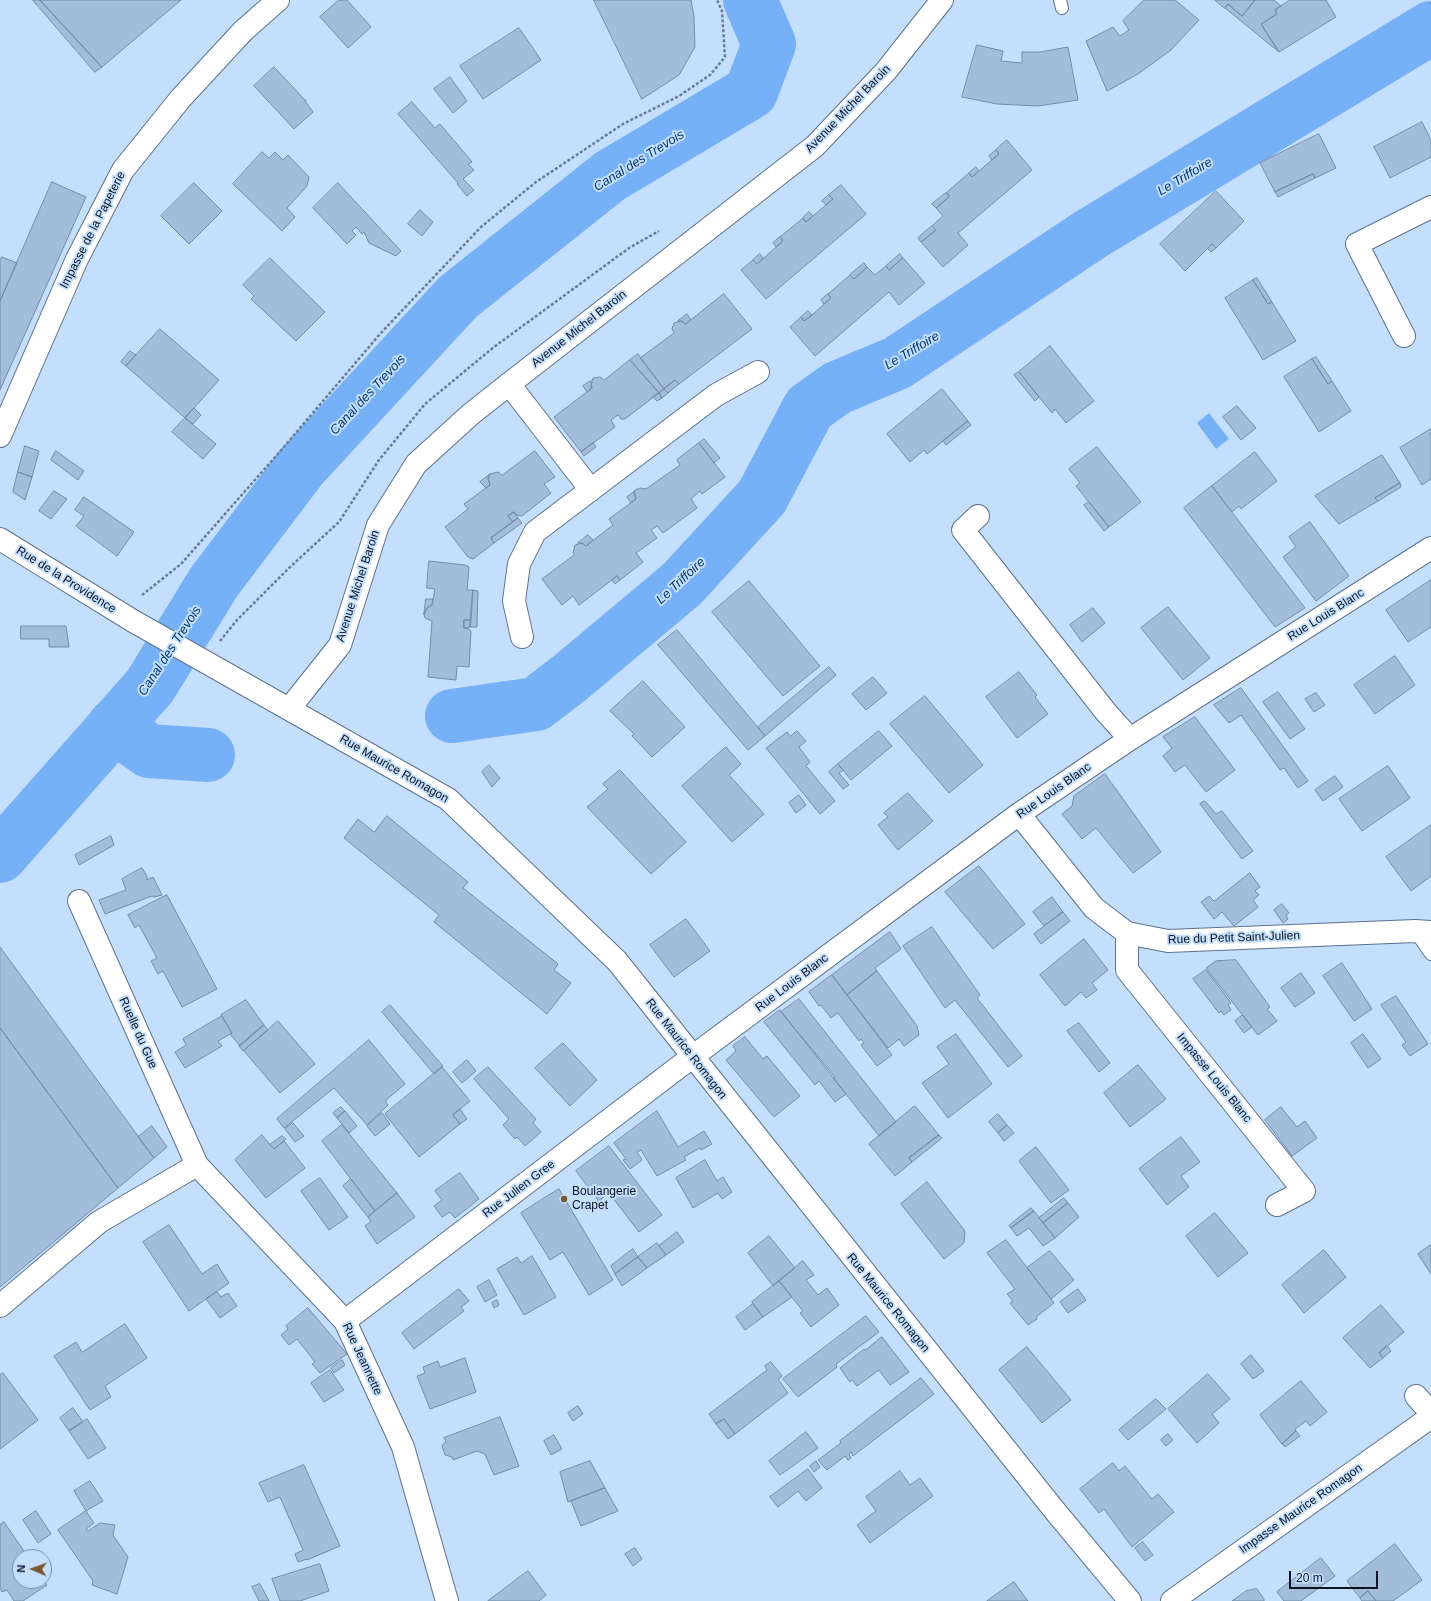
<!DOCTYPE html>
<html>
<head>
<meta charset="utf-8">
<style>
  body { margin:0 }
  #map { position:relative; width:1431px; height:1601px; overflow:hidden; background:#c4dffe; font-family:Arial,sans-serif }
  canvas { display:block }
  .north { position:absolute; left:12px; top:1549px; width:40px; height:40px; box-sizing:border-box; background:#c4dffe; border:1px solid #7a8ea5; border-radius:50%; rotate:272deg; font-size:11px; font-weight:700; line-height:16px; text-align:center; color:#0b141f }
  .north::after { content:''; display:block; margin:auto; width:14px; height:18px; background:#77582d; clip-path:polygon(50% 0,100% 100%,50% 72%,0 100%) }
  .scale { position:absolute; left:1289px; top:1571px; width:89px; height:18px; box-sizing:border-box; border:2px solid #0b141f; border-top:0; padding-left:5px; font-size:12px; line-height:14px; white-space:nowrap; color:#0b141f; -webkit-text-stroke:3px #c4dffe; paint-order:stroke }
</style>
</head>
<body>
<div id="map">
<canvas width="1431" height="1601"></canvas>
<div class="north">N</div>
<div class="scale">20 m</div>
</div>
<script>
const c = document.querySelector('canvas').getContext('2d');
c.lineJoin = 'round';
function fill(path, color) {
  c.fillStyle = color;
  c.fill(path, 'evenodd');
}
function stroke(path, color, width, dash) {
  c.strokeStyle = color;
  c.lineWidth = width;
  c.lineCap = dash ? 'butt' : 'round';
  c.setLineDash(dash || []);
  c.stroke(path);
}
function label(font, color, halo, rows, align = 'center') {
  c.font = font + ' Arial,sans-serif';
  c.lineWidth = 4;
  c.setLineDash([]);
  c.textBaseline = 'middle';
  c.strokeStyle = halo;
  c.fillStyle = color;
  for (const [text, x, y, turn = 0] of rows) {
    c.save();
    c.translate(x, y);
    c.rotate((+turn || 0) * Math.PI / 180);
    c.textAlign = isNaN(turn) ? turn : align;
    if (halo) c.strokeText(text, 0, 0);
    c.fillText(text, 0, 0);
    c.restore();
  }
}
const water = new Path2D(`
  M1209 413 1229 439 1216 449 1197 423Z`);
const river = new Path2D(`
  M452 716 536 704 571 677 682 584 762 497 809 408 837 388 897 363 1091 234 1431 28
  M114 726 149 751 208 755
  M0 856 150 686 214 582 301 467 458 297 610 176 751 92 769 44 750 0`);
const building = new Path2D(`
  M33 0H40L102 67 95 72Z
  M40 0H181L102 67Z
  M339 0H347L371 27 348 48 320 17Z
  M594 0H691L694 16 695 47 679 75 642 99Z
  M1144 0H1175L1199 20 1171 50 1138 74 1107 91 1086 41 1113 27 1120 36 1129 30 1123 21Z
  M1215 0H1255L1242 16 1228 4 1225 8Z
  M1255 0H1274L1281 6 1275 10 1277 14 1261 24 1279 52 1225 8 1228 4 1242 16Z
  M1290 0H1326L1336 17 1279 52 1261 24 1277 14 1275 10Z
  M519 28 541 60 483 99 460 66Z
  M977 45 1003 51 1001 61 1022 63V52H1040L1068 47 1078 100 1038 106 997 104 962 97Z
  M274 67 306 101H305L313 112 294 129 254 86Z
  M450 77 467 101 453 113 434 89Z
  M412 102 435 128 440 124 472 162 468 164 474 170 463 179 474 190 467 196 457 184 458 183 398 114Z
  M1422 122 1431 140V157L1390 178 1374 147Z
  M1319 134 1336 168 1315 178 1313 174 1275 192 1260 163Z
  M1007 140 1032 170 958 233 968 245 943 267 921 242 936 230 932 226 943 216 936 208 950 196 946 193 969 173 972 177 999 154 996 150Z
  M996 150 999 154 992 160 989 156Z
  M262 152 269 158 275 152 283 160 288 155 309 177 307 186 287 208 295 217 282 231 233 184Z
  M976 167 979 171 972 177 969 173Z
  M1313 174 1315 178 1278 197 1275 192Z
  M52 182 86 197 0 390V301Z
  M194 183 222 211 189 244 161 216Z
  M338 183 401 251 396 256 369 243 364 232 362 234 356 227 352 231 356 235 347 244 313 208Z
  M841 185 866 214 766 299 741 270 753 260 757 264 783 241 780 237 803 218 806 222 833 199 829 195Z
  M1216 191 1244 221 1216 248 1212 244 1185 271 1160 244Z
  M946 193 950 196 936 208 932 204Z
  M829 195 833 199 826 205 822 201Z
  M420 210 433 222 422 236 408 224Z
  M809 212 813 216 806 222 803 218Z
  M932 226 936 230 921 242 918 238Z
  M780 237 783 241 776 247 773 243Z
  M1212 244 1216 248 1211 252 1208 249Z
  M760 254 763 258 757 264 753 260Z
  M900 254 903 258 889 270 886 266Z
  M2 257 17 263 0 301V261Z
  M270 258 325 312 296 341 251 299 254 296 243 285Z
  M903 258 925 283 899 305 889 292 815 356 790 327 801 317 804 321 812 315 831 298 828 294 850 275 854 279 867 267 875 275 886 266 889 270Z
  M864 263 867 267 854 279 850 275Z
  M1257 278 1272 302 1268 304 1253 280Z
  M1253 280 1268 304 1272 302 1296 341 1263 360 1225 298Z
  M724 294 752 329 679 384 675 380 664 389 640 358 674 333 672 329 674 323 681 321 685 324Z
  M828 294 831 298 824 304 821 300Z
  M808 311 812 315 804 321 801 317Z
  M687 314 691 320 685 324 682 321H678Z
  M160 329 219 380 185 418 126 366Z
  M1050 346 1094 401 1066 423 1055 409 1052 413 1019 372Z
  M130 351 136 355 126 366 121 362Z
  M638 354 664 389 659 393 630 360Z
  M1316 357 1332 381 1328 384 1312 359Z
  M1312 359 1328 384 1332 381 1351 411 1319 432 1284 377Z
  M630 360 659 393 625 419H621L618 415 611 420 615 427 581 452 554 417 592 388 591 386 593 378 600 377 604 380Z
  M1019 372 1039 397 1035 401 1014 375Z
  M675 380 679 384 668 393 664 389Z
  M591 381 592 388 587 392 583 386Z
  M664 389 668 393 662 398 659 393Z
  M942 389 968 421 927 454 924 450 910 462 887 434Z
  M659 393 662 398 657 401 653 397Z
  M1237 406 1256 428 1241 440 1223 417Z
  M194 408 201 415 193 424 185 418Z
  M185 418 216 444 203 459 172 432Z
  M968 421 971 425 946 445 943 441Z
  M1431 429V479L1422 485 1400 448Z
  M704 439 720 458 714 463 699 443Z
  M593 443 596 447 584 456 581 452Z
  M699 443 725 477 702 494 700 491 691 499 697 508 663 533 657 526 651 530 657 538 636 553 643 562 620 580 617 576 579 605 573 596 562 605 542 579 574 555 573 553 575 545 582 543 586 546 613 525 609 519 636 499 634 492 635 490 640 488 646 489 680 465 677 460Z
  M25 446 39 451 32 477 18 472Z
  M1097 447 1141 502 1109 527 1076 486 1080 483 1069 469Z
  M56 451 84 471 78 480 51 460Z
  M535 451 555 477 544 484 551 493 522 516 516 515 514 512 508 516 513 522 491 538 494 543 473 559 468 557 445 527 468 509 464 504 490 485 488 478 490 474 498 472 502 475Z
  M1255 452 1277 481 1241 509 1239 506 1232 512 1212 486Z
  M1382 455 1400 483 1375 498 1378 501 1339 524 1315 496Z
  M18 472 32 477 25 500 13 492Z
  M490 474 488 478 490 485 486 488 480 482Z
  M1400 483 1401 487 1378 501 1375 498Z
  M1212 486 1305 608 1275 627 1184 508Z
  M54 491 67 499 51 519 39 511Z
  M634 492 636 499 631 503 627 497Z
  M84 497 134 532 117 556 76 526 84 516 75 510Z
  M1089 502 1109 527 1104 531 1084 505Z
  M514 512 518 518 513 522 508 516Z
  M518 518 522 523 494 543 491 538Z
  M1310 522 1349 576 1316 601 1283 557 1296 547 1289 537Z
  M588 535 593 540 586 546 582 543H578Z
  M429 561 465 565 469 567 467 590H473L471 620H464V628L469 629 471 631 469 667 457 666 456 680 428 677 432 621 425 618 424 614 427 608 432 605 435 589 427 588Z
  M617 576 620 580 615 584 612 580Z
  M1431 580V627L1408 642 1386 610Z
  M749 581 820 666 783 696 712 612Z
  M473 590 478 591 477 627H470Z
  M426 599H433L432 605 427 608 424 614Z
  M1168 607 1210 658 1183 680 1141 628Z
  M1093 608 1105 623 1082 642 1070 625Z
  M464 620H471L470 627 464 628Z
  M21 626H66L69 647H49V639H21Z
  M677 630 765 736 748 750 658 645Z
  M1395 656 1415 685 1375 714 1354 685Z
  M829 667 836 675 765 736 758 727Z
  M1019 672 1037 695 1035 697 1048 714 1017 738 986 697Z
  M873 677 887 693 866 710 852 694Z
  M643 681 685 727 652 757 632 736 634 734 610 711Z
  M1241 688 1308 781 1298 788 1284 768 1280 770 1241 715 1229 723 1214 705Z
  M1278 692 1305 729 1290 739 1263 702Z
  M1316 693 1325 705 1314 712 1305 699Z
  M925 696 983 765 949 793 890 724Z
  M1195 717 1235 770 1206 792 1185 765 1175 772 1163 756 1172 748 1163 737Z
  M797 731 806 741 799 747 810 762 806 766 835 801 820 814 766 748 787 732 790 736Z
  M879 731 892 746 851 780 838 764Z
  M726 747 741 764 729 775 764 814 732 842 682 786Z
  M838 764 843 770 839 773 849 785 843 789 829 772Z
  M489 765 500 778 492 787 482 772Z
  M1388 766 1410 798 1362 831 1339 799Z
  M620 770 686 842 651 874 587 807 608 789 603 784Z
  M1105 774 1161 852 1133 873 1096 828 1082 839 1062 814 1072 806 1074 796Z
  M1335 776 1343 787 1323 801 1315 790Z
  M908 793 933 821 898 850 878 825 888 817 884 813Z
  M799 795 806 805 796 813 789 803Z
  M1205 801 1216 814 1222 811 1253 851 1242 859 1200 804Z
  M387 816 468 882 463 888 558 964 554 970 571 983 547 1014 434 922 439 915 344 838 358 819 374 832Z
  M1431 825V876L1411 891 1386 857Z
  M111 836 114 845 79 865 75 855Z
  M979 866 1025 924 993 949 945 892Z
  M142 868 147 876V880L153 877 162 895 154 897 152 896 105 914 99 900 126 890 122 879Z
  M1250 873 1260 887 1255 891 1259 895 1253 900 1258 907 1234 926 1222 912 1214 919 1201 902 1209 896 1214 901Z
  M167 895 217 989 182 1007 163 971 158 974 151 961 157 958 139 925 135 928 128 915Z
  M1052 897 1063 912 1044 926 1033 912Z
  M1282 904 1289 913 1286 915 1288 919 1283 923 1274 910Z
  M1063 912 1070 921 1041 944 1034 934Z
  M686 919 710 951 674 977 650 945Z
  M932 927 980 995 977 998 1022 1056 1008 1067 955 1000 945 1008 903 946Z
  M890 932 901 949 875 968 877 971 847 995 832 975Z
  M1084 939 1108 970 1092 983 1097 990 1086 998 1081 992 1065 1006 1040 975Z
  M0 947 154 1158 118 1188 0 1028Z
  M1236 960 1270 1007 1267 1009 1277 1021 1258 1035 1206 968 1216 961Z
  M1342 963 1372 1009 1354 1021 1323 976Z
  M1206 970 1231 1003 1228 1005 1231 1010 1224 1015 1221 1011 1219 1013 1193 979Z
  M877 971 917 1026 919 1035 904 1046 899 1039 888 1048 847 995Z
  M1301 973 1315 993 1295 1007 1281 988Z
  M832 975 892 1055 877 1066 861 1045 864 1043 861 1039 859 1041 838 1013 831 1018 821 1005 819 1006 809 992Z
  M1396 996 1428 1044 1410 1056 1402 1045 1406 1042 1381 1005Z
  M799 999 896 1122 879 1136 834 1079 835 1077 781 1012Z
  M246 1000 264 1025 240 1046 230 1034 232 1033 221 1015Z
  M390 1005 443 1066 434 1074 382 1012Z
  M780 1010 846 1094 835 1102 819 1081 815 1085 764 1022Z
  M1243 1015 1252 1027 1244 1033 1235 1021Z
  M222 1016 232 1033 218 1041 222 1046 185 1068 175 1052 186 1045 183 1039Z
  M278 1021 315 1064 280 1093 244 1051Z
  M1079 1023 1110 1063 1099 1072 1067 1031Z
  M264 1025 268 1030 243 1051 239 1046Z
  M0 1028 118 1188 0 1287Z
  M956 1034 992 1084 948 1118 922 1083 949 1064 937 1047Z
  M1363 1034 1381 1059 1368 1068 1351 1043Z
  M745 1037 763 1059 767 1056 800 1096 774 1117 726 1060 736 1051 733 1046Z
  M369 1040 405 1084 385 1101 388 1105 367 1125 334 1088 284 1128 277 1119Z
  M563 1043 597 1080 570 1106 535 1068Z
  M467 1060 476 1071 462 1083 453 1072Z
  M1138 1065 1166 1099 1130 1127 1104 1093Z
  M442 1067 470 1101 453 1115 460 1124 419 1157 385 1114Z
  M488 1067 536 1119 533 1123 541 1132 525 1146 517 1137 515 1139 503 1125 509 1119 474 1079Z
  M915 1106 939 1135 909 1158 912 1162 895 1176 869 1144Z
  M341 1107 345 1111 337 1118 333 1113Z
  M1281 1107 1297 1127 1305 1121 1317 1138 1292 1156 1265 1120Z
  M460 1109 467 1119 460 1124 453 1115Z
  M345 1111 357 1126 349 1133 337 1118Z
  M657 1111 678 1147 704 1131 712 1144 701 1150 700 1148 684 1157 686 1160 657 1176 641 1150 637 1152 642 1160 630 1169 623 1160 626 1159 614 1143Z
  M382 1113 390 1124 375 1136 367 1126Z
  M998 1114 1007 1125 998 1133 989 1122Z
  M293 1123 304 1136 295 1142 285 1129Z
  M342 1125 397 1193 375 1211 322 1141Z
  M1007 1125 1014 1133 1004 1141 998 1133Z
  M152 1126 167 1147 154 1158 138 1137Z
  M262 1135 274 1149 284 1141 305 1168 266 1198 235 1160Z
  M939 1135 942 1138 912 1162 909 1158Z
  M282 1136 286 1139 274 1149 270 1145Z
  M1181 1137 1200 1162 1181 1176 1189 1187 1167 1205 1139 1169Z
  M609 1146 662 1215 639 1232 609 1193 601 1199 603 1203 600 1206 596 1202 598 1200 576 1171Z
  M1036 1147 1069 1190 1051 1203 1019 1161Z
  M705 1160 717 1181 723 1177 732 1192 722 1199 718 1193 693 1208 676 1178Z
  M460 1173 479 1199 455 1218 450 1212 442 1217 434 1206 442 1200 435 1191Z
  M320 1178 348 1217 329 1230 301 1191Z
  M351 1179 375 1211 368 1217 343 1186Z
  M927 1182 965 1231 964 1243 944 1259 901 1204Z
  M559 1189 613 1280 589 1295 563 1252 550 1260 521 1213Z
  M397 1193 415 1217 377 1244 365 1226 371 1221 368 1217Z
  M1064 1198 1068 1203 1043 1223 1039 1218Z
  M1068 1203 1079 1217 1055 1238 1043 1223Z
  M1031 1208 1034 1211 1011 1228 1009 1226Z
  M1034 1211 1055 1238 1043 1246 1029 1228 1017 1236 1011 1228Z
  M1215 1213 1248 1253 1218 1277 1186 1236Z
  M169 1225 202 1274 217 1264 229 1283 189 1311 143 1242Z
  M677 1232 684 1242 666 1255 659 1246Z
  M769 1236 795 1268 773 1286 748 1253Z
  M1006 1240 1054 1303 1036 1317 1037 1319 1028 1325 1010 1303 1013 1301 1007 1294 1015 1289 987 1253Z
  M657 1243 666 1255 647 1268 638 1257Z
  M1431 1245V1274L1418 1254Z
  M633 1249 638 1257 615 1274 611 1266Z
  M1324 1250 1346 1277 1304 1313 1282 1285Z
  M1050 1251 1074 1280 1051 1299 1027 1268Z
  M532 1256 556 1297 524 1315 497 1269 517 1257 521 1263Z
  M638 1257 647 1268 622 1286 615 1274Z
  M803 1261 814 1275 806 1280 818 1295 827 1288 839 1305 811 1327 800 1313 803 1311 779 1281Z
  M489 1280 497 1295 485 1302 477 1287Z
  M779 1281 792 1297 763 1317 752 1302Z
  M459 1289 469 1301 461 1307 464 1311 414 1349 402 1333Z
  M1078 1289 1086 1300 1068 1313 1060 1302Z
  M217 1292 221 1297 228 1293 237 1306 220 1318 206 1299Z
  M497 1300 499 1305 494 1308 492 1303Z
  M753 1304 763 1317 745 1330 736 1317Z
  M1381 1305 1404 1332 1379 1353 1383 1358 1370 1368 1343 1338Z
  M308 1308 347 1354 320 1373 312 1364 315 1362 297 1339 289 1345 281 1335 288 1329 286 1326Z
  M866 1316 879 1332 836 1364 837 1367 798 1397 783 1379Z
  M125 1324 147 1358 105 1386 111 1397 90 1410 54 1356 76 1342 82 1352Z
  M882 1337 909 1372 890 1385 879 1370 857 1386 852 1380 850 1382 840 1368 864 1349 865 1350Z
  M1387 1346 1391 1351 1383 1358 1379 1353Z
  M1027 1347 1071 1400 1042 1423 999 1370Z
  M1251 1355 1264 1371 1253 1379 1241 1364Z
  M465 1358 476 1392 430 1409 417 1376 425 1373 423 1367 438 1361 440 1367Z
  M342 1360 345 1365 334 1373 331 1368Z
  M771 1362 782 1376 778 1379 788 1393 735 1434 724 1419 716 1424 709 1414 767 1370 765 1366Z
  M330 1370 344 1390 324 1402 311 1383Z
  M3 1373 38 1420 0 1449V1375Z
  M1208 1374 1230 1399 1212 1414 1219 1423 1197 1443 1168 1409Z
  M921 1378 934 1394 853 1456 851 1452 849 1454 851 1458 848 1460 845 1456 827 1470 818 1460 841 1443 840 1441Z
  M1301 1381 1327 1412 1310 1426 1306 1421 1295 1429 1296 1431 1282 1444 1260 1415Z
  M1156 1399 1166 1409 1128 1440 1119 1430Z
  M578 1406 583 1414 573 1421 568 1413Z
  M73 1408 83 1422 69 1431 60 1418Z
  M500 1417 519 1466 494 1475 485 1454 477 1451 453 1460 452 1457 445 1455 442 1446 446 1441 444 1438Z
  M87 1419 106 1448 88 1459 69 1431Z
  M724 1419 735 1434 728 1439 716 1424Z
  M1296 1431 1300 1436 1285 1447 1282 1444Z
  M806 1432 818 1448 780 1475 769 1461Z
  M1168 1434 1173 1440 1166 1446 1161 1440Z
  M554 1435 562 1449 551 1455 544 1441Z
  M590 1461 605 1488 568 1502 560 1472Z
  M816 1461 820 1467 814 1472 810 1466Z
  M1113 1463 1119 1471 1125 1466 1152 1499 1158 1494 1174 1512 1132 1547 1104 1509 1099 1513 1080 1489Z
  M304 1465 340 1546 307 1560V1559L298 1562 295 1554 303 1550 280 1497 268 1502 259 1483Z
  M808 1469 822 1488 806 1501 798 1491 778 1507 770 1497Z
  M900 1471 910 1485 920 1478 933 1496 870 1543 857 1525 876 1511 866 1497Z
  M90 1481 103 1501 86 1511 74 1491Z
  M605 1488 618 1511 581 1526 571 1501Z
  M36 1511 51 1534 38 1543 23 1520Z
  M86 1511 94 1523 86 1529 88 1531 100 1523 115 1525 113 1535 128 1557 117 1594 92 1585 93 1581 58 1530Z
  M4 1522 28 1557H20V1581H44L47 1585 23 1601H14L7 1590 2 1592 0 1588V1525Z
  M1143 1542 1153 1555 1145 1561 1135 1548Z
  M1395 1544 1422 1580 1393 1601H1376L1368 1591 1360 1598 1347 1581Z
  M635 1548 642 1559 633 1566 625 1554Z
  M1321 1558 1335 1576 1301 1601H1284L1277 1592Z
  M320 1564 329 1591 300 1601H280L272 1579Z
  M528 1571 546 1595 539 1601H488Z
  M1014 1582 1028 1601H987Z
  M260 1584 269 1601H259L252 1587Z
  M1257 1589 1264 1599V1601H1232L1246 1591Z
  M1368 1591 1376 1601H1362L1360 1598Z`);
const path = new Path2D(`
  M1431 3V4
  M142 595 181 564 283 448 380 334 481 227 536 182 623 124 679 96 710 75 725 57 722 11 717 0
  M220 641 237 620 289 568 339 522 379 460 425 404 494 347 629 248 659 231`);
const service = new Path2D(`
  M1060 0 1062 8
  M1415 931 1431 954`);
const minor = new Path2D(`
  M1404 336 1357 244 1431 207
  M509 384 591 490
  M0 436 77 259 123 170 181 98 243 31 278 0
  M978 516 963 530 1105 711 1130 739
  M522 637 514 601 519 564 535 532 716 395 758 372
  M1019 814 1094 908 1127 933 1168 941 1415 931 1431 932
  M79 901 197 1165 345 1321 403 1447 447 1601
  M1127 933V970L1304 1191 1277 1205
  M0 1306 99 1222 197 1165
  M345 1321 692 1057 1019 814 1130 739 1431 548
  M1416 1396 1431 1413
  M1172 1601 1431 1417`);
const tertiary = new Path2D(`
  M0 539 133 621 448 799 617 961 1055 1511 1130 1601
  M289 709 340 645 378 525 416 464 471 414 509 384 815 146 886 71 942 0`);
const markers = [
  [564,1199,4,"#77582d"]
];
const streetNames = [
  ["Avenue Michel Baroin",848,109,-46],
  ["Impasse de la Papeterie",93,230,-63],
  ["Avenue Michel Baroin",579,329,-38],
  ["Rue de la Providence",66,580,32],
  ["Avenue Michel Baroin",358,586,-72],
  ["Rue Louis Blanc",1326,615,-32],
  ["Rue Maurice Romagon",394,769,30],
  ["Rue Louis Blanc",1054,791,-35],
  ["Rue du Petit Saint-Julien",1234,938,-2],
  ["Rue Louis Blanc",792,983,-37],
  ["Ruelle du Gue",138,1033,66],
  ["Rue Maurice Romagon",686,1049,52],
  ["Impasse Louis Blanc",1214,1078,51],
  ["Rue Julien Gree",519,1189,-37],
  ["Rue Maurice Romagon",888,1303,51],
  ["Rue Jeannette",362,1359,65],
  ["Impasse Maurice Romagon",1301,1509,-35]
];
const poiNames = [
  ["Boulangerie",572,1192],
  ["Crapet",572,1206]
];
const waterNames = [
  ["Canal des Trevois",639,161,-32],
  ["Le Triffoire",1185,177,-31],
  ["Le Triffoire",912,351,-31],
  ["Canal des Trevois",368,395,-47],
  ["Le Triffoire",681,581,-43],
  ["Canal des Trevois",170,651,-57]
];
fill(water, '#76b1f7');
stroke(river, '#76b1f7', 54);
fill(building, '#a2bcda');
stroke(building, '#748ca9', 1);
stroke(service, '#5b728e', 14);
stroke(minor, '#5b728e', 24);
stroke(tertiary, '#5b728e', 24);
stroke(path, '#6a7c91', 2.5, [3, 2]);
stroke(service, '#fff', 12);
stroke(minor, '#fff', 22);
stroke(tertiary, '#fff', 22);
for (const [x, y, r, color] of markers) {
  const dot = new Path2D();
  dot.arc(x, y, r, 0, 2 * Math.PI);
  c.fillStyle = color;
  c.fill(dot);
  stroke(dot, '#c4dffe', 1.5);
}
label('12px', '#0b141f', '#c4dffe', streetNames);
label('12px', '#0b141f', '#c4dffe', poiNames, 'left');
label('italic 13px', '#00376d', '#c4dffe', waterNames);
</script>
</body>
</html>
